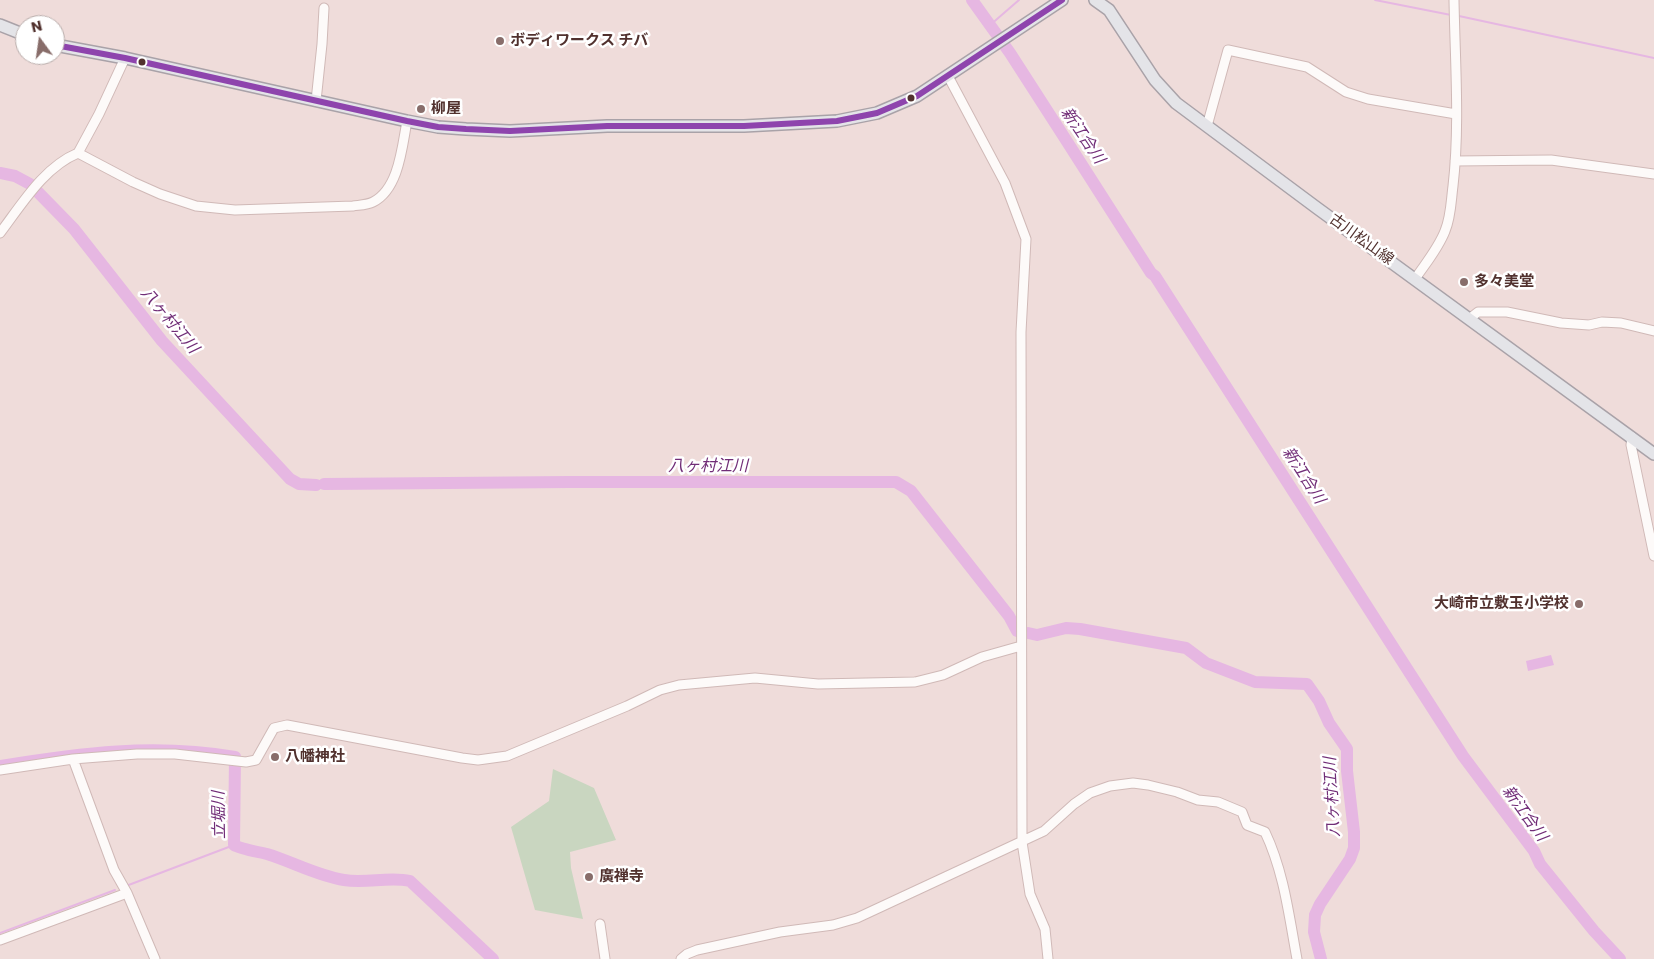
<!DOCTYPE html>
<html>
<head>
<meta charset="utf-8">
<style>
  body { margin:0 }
  #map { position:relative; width:1654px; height:959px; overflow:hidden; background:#efdcda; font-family:Poppins,sans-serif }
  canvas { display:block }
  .north { position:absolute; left:15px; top:15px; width:50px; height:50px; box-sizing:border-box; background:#fff; border:1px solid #b9adab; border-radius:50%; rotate:346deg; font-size:14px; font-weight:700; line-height:20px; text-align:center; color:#51312e }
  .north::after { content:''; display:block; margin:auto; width:18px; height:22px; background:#886d6a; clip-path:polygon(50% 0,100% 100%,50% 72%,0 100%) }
</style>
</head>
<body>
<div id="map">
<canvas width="1654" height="959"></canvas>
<div class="north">N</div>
</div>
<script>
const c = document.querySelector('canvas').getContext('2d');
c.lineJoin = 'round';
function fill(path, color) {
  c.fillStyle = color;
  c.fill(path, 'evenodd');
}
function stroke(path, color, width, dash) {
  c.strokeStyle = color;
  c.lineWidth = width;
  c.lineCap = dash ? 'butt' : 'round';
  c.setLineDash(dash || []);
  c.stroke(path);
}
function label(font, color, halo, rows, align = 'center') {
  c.font = font + ' Poppins,"Noto Sans JP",sans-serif';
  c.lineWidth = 5;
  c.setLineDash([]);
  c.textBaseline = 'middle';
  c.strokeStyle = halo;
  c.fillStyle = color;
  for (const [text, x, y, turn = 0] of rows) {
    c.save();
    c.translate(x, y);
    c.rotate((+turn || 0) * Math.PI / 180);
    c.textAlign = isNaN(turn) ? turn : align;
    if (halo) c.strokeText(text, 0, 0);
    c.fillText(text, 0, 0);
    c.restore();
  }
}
const green = new Path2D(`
  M553 769 594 788 616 840 570 852 571 868 583 919 535 910 511 827 549 801Z`);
const water = new Path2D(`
  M1551 655 1554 665 1528 671 1526 661Z`);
const stream = new Path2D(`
  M1375 0 1451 15
  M1459 16 1654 58
  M989 26 1019 0
  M126 886 234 845
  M0 933 115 890`);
const river = new Path2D(`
  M972 0 1010 53 1066 140 1151 273 1155 276 1463 756 1534 851 1540 864 1594 931 1620 959
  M0 173 15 176 30 184 74 229 162 341 290 479 299 484 316 485
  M324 484 569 482H896L911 491 1009 616 1017 631 1021 632
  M1028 633 1037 635 1066 628 1080 629 1186 648 1206 663 1255 682 1307 684 1319 701 1329 723 1347 749V771L1354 832V848L1350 859 1320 904 1315 915 1314 932 1321 959
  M0 766C79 753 155 743 235 757L234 845C240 849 259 852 267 854 293 862 318 876 344 880 366 884 389 876 410 881L493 959`);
const minor = new Path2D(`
  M948 76 1005 183 1026 239 1021 332 1022 842 1030 894 1045 929 1048 959
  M316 101 322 44 324 8
  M1207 126 1228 50 1307 67 1346 92 1368 99 1456 114
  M78 153 133 182 160 194 196 206 235 210 353 206C360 205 367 205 373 202 399 189 402 147 407 121
  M1455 161 1551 160 1654 174
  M0 233C22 204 44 167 78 153L99 114 125 58
  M1415 279C1425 264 1438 249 1445 231 1451 217 1451 201 1453 186 1460 125 1455 62 1454 0
  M1469 319 1478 312H1507L1561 323 1589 325 1602 322 1621 323 1654 331
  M1632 437 1631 445 1654 556
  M73 759 114 870 127 893 155 959
  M0 770 73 759 137 754H175L246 762 256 760 274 728 287 725 462 758 478 760 507 756 627 706 660 690 679 685 755 678 818 684 915 682 943 675 982 657 1021 646
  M600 924 605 959
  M0 940 127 893
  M681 959 687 954 697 950 780 932 833 925 857 918 1044 831 1074 804 1090 793 1110 786 1133 783 1148 785 1177 792 1198 800 1218 802 1242 812 1247 825 1265 832C1284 872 1289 916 1297 959`);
const major = new Path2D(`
  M1095 0 1109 10 1155 80 1176 103 1317 208 1654 454
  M0 25 25 35
  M55 45 125 58 407 121 438 127 466 129 510 131 607 126H744L837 121 877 113 917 96 1062 0`);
const bus1 = new Path2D(`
  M55 45 125 58 407 121 438 127 466 129 510 131 607 126H744L837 121 877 113 917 96 1062 0`);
const markers = [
  [500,41,5,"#886d6a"],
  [142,62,4.5,"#51312e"],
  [911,98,4.5,"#51312e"],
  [421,109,5,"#886d6a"],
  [1464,282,5,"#886d6a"],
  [1579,604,5,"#886d6a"],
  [275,757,5,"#886d6a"],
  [589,877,5,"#886d6a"]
];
const poiNames = [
  ["ボディワークス チバ",510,41],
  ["柳屋",431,109],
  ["多々美堂",1474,282],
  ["大崎市立敷玉小学校",1569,604,"right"],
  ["八幡神社",285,757],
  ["廣禅寺",599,877]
];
const streetNames = [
  ["古川松山線",1361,240,36]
];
const waterNames = [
  ["新江合川",1082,136,56],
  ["八ヶ村江川",169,321,50],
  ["八ヶ村江川",708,467],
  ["新江合川",1303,476,57],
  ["八ヶ村江川",1333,797,-93],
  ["新江合川",1524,814,54],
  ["立堀川",220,815,-91]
];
fill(green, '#c9d6c0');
fill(water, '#e6b7e2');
stroke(stream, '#e6b7e2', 2);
stroke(river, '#e6b7e2', 12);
stroke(minor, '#d0b9b7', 11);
stroke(major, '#a9a2a8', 14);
stroke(minor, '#fdfaf9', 9);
stroke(major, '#e4e4e8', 11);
stroke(bus1, '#8e44ad', 6);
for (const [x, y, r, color] of markers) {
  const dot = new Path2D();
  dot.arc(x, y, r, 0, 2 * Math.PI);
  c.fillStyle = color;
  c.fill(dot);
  stroke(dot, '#fff', 2);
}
label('bold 15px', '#51312e', '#fff', poiNames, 'left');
label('15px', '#51312e', '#fff', streetNames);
label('italic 16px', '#712d77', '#fff', waterNames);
</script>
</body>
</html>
